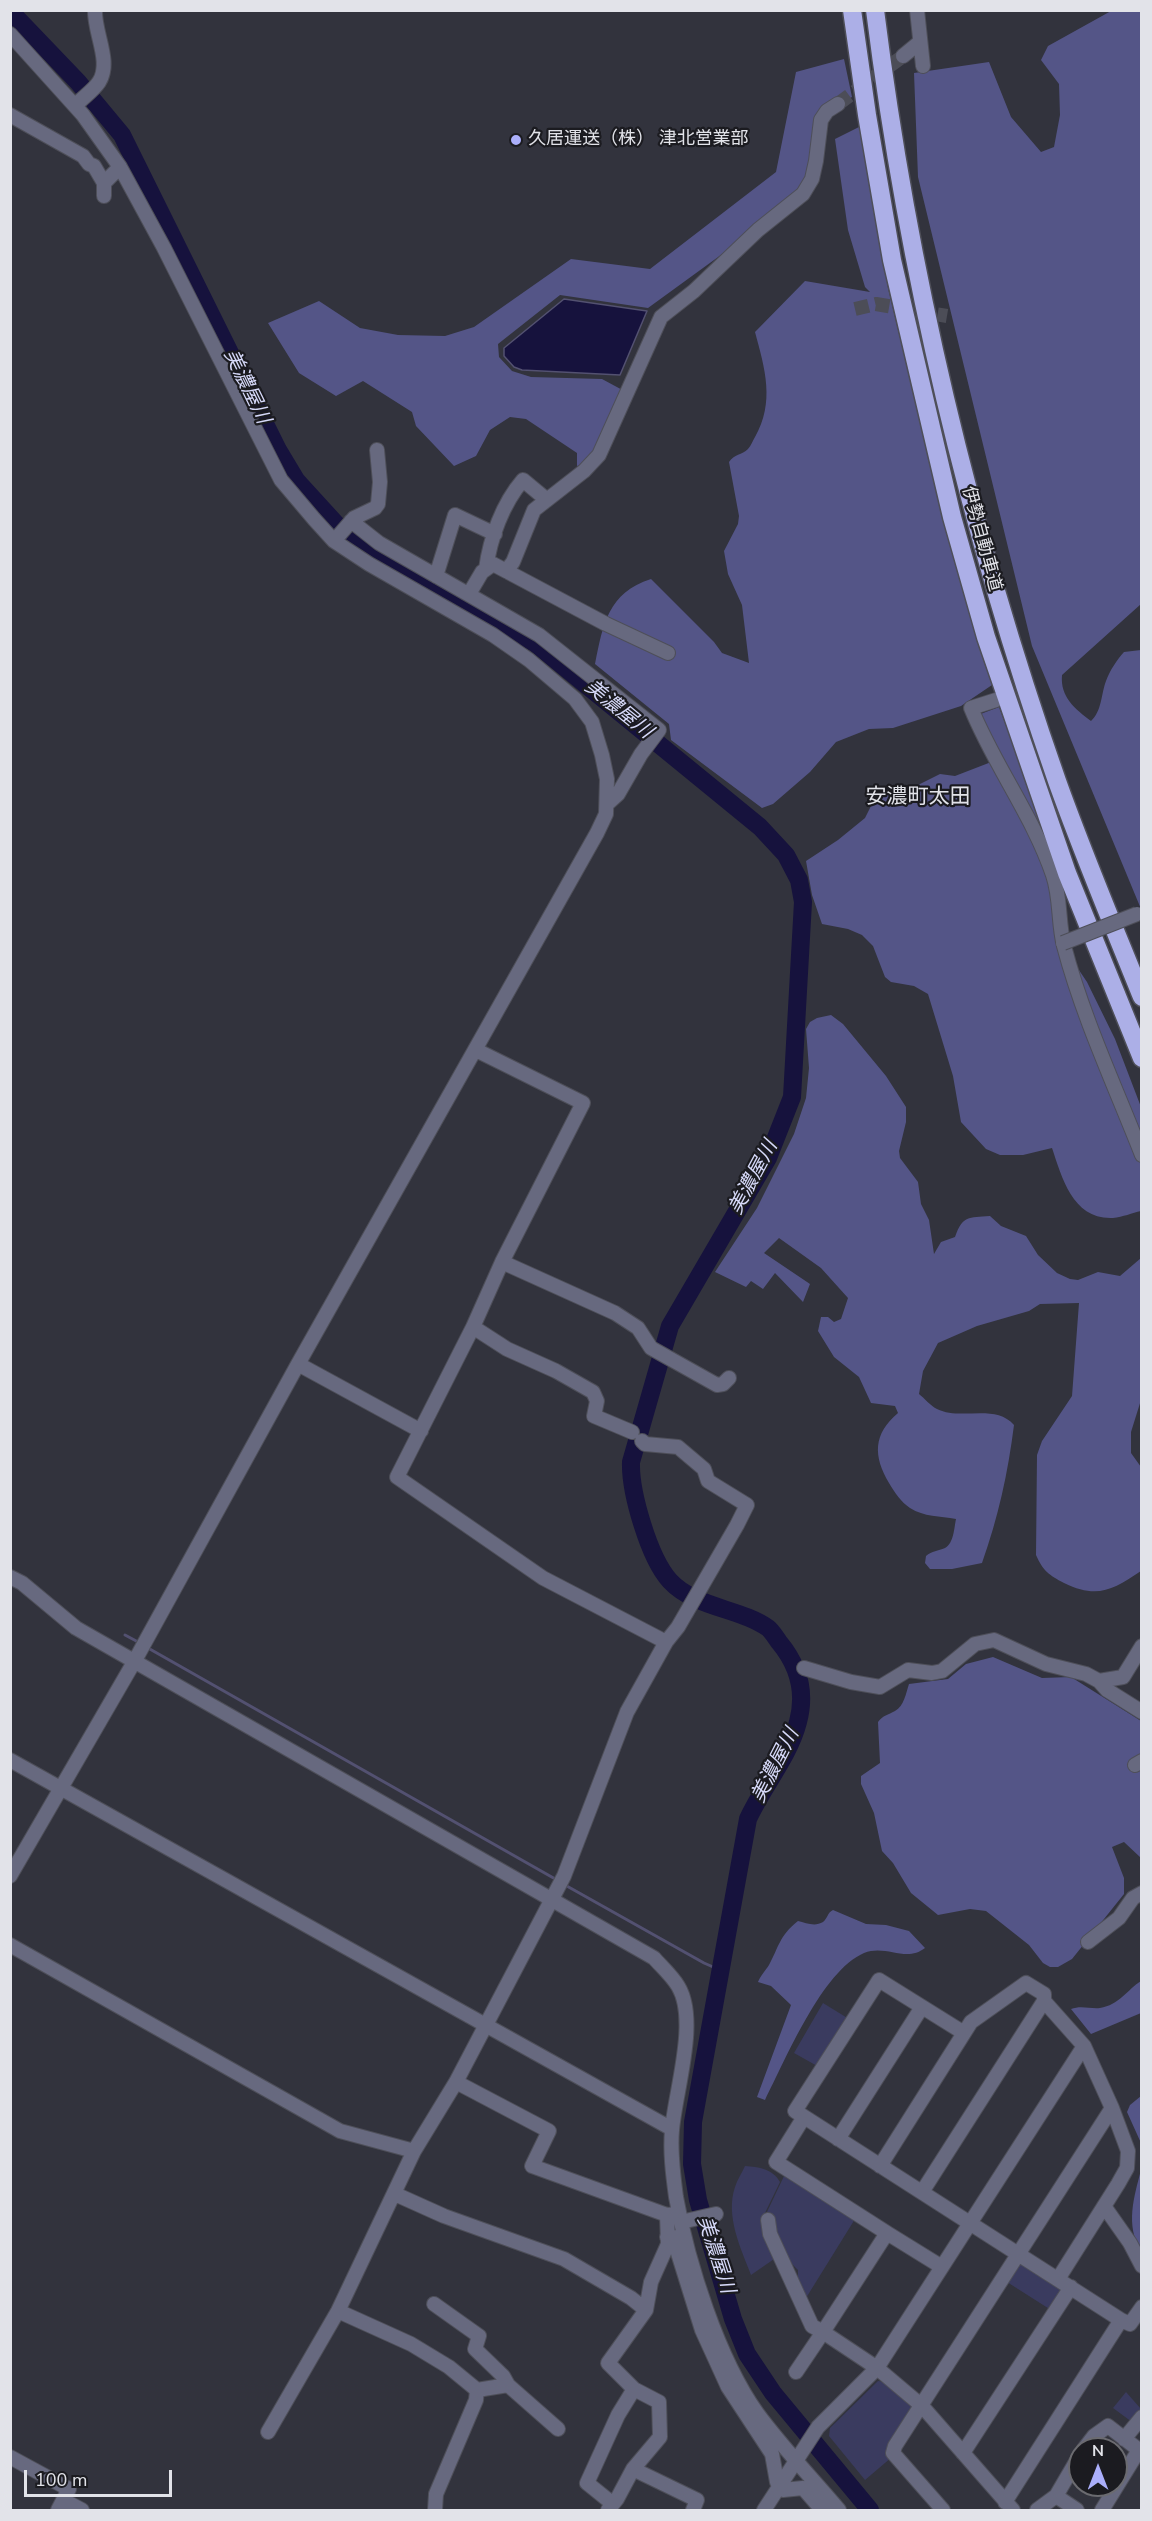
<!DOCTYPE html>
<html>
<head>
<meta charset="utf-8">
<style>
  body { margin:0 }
  #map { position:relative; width:1152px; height:2521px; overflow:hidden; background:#32333d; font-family:"Nunito Sans",sans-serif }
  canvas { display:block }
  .frame { position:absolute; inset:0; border:12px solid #e2e3e9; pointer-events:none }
  .north { position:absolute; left:1068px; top:2437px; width:60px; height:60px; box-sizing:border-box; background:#1b1b20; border:2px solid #6b6b70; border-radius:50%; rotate:0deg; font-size:16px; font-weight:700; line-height:24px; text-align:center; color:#e2e3e9 }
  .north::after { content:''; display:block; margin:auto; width:21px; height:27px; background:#abaffb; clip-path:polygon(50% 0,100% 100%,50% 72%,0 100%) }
  .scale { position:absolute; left:24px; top:2470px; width:148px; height:27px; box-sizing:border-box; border:3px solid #e2e3e9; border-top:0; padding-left:8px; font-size:18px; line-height:21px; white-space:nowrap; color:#e2e3e9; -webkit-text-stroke:4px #1b1b20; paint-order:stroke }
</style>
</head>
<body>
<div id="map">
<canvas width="1152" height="2521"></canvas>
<div class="frame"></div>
<div class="north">N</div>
<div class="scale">100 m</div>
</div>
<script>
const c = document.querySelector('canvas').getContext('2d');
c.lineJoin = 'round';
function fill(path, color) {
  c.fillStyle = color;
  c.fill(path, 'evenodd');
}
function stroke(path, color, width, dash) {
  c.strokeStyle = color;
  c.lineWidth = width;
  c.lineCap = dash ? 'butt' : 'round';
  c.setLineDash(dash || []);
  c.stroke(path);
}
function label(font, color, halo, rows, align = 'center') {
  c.font = font + ' "Nunito Sans","Noto Sans JP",sans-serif';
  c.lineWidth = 4.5;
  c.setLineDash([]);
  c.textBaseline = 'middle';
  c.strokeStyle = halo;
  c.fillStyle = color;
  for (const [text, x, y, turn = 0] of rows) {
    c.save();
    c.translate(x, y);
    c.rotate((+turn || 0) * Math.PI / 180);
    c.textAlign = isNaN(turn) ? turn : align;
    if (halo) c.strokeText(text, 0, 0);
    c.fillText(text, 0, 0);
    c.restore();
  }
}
const green = new Path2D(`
  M823 2003 849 2019 819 2067 794 2053Z
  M745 2166C759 2167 773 2169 780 2182L764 2215 777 2257 751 2275C741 2249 725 2216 735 2187 737 2180 742 2173 745 2166Z
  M785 2174 855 2219 806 2298 798 2282V2270L783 2255 766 2214Z
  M1023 2262 1062 2287V2292L1051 2310 1007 2282 1019 2263Z
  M878 2381C890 2382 911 2398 914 2410L892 2457 865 2480 829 2436 830 2428Z
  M1126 2392 1141 2409 1132 2422 1113 2408Z`);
const forest = new Path2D(`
  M1111 11H1141V604L1062 675C1060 697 1075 709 1091 721 1102 711 1101 694 1106 681 1110 670 1117 660 1124 652L1141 650V909L1032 646 918 177 914 73 989 62 1011 117 1041 152 1054 147 1060 115 1059 84 1041 60 1048 46Z
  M844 59 852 97 823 114 802 196 648 308 560 295 498 344 499 357 512 371 531 377 602 379 628 393 589 463 577 466V453L526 419 510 417 490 430 476 456 454 466 416 426 412 412 363 381 336 396 299 373 268 323 319 301 360 328 398 335 445 336 474 327 571 259 650 269 776 172 796 72Z
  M863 125 888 288 944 522 992 685 961 706 893 728 869 729 836 742 810 772 773 804 762 808 671 740 669 724 595 664C603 624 608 593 651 579L714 642 722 653 749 663 742 605 728 574 724 551 738 524 739 516 729 462C734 454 742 455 748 449 751 446 753 440 755 437 775 402 765 369 755 332L805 281 870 292 865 287 848 230 835 139Z
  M999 707 1047 835 1044 841 1058 939 1087 982 1115 1039 1141 1107V1211C1132 1213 1123 1217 1113 1218 1073 1220 1062 1178 1052 1148L1023 1155H1000L986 1149 961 1122 953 1076 928 994 914 986 891 982 885 977 873 946 862 935 848 929 822 924 812 895 806 861 838 840 865 818 877 794 902 793 940 774 955 776 999 759 978 715Z
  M831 1015 843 1024 886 1076 906 1107V1122L899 1151 900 1158 918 1182 921 1204 929 1220 934 1254 941 1242 955 1237C963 1215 968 1218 990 1216L1001 1226 1026 1236 1038 1255 1057 1273 1070 1279 1078 1280 1098 1272 1120 1276 1141 1258V1400L1131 1432V1453L1141 1467V1571C1113 1590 1097 1599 1064 1583 1049 1575 1043 1571 1036 1555L1037 1455 1042 1441 1072 1396 1079 1303 1040 1304 1029 1311 977 1326 938 1343 923 1371 919 1394C924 1398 931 1406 937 1409 961 1421 995 1403 1014 1425 1008 1473 998 1518 982 1563L952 1569H930L925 1563 926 1556C932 1551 938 1551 945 1548 954 1543 954 1528 956 1519 940 1516 924 1517 910 1508 901 1502 895 1493 889 1483 873 1456 873 1434 898 1413L895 1406 871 1403 859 1377 834 1357 818 1331 821 1317H828L834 1322 841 1319 848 1298 821 1268 779 1238 764 1253 810 1284 803 1302 775 1273 763 1289 751 1281 746 1287 715 1272 757 1208 794 1134 806 1098 809 1068 806 1029 810 1022 817 1018Z
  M993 1657 1042 1678 1071 1677 1141 1721V1858L1124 1842 1112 1847 1124 1878V1894L1072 1959 1058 1967H1050L1043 1963 1029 1945 986 1911 970 1909 938 1915 911 1893 893 1863 882 1851 874 1813 861 1784V1776L880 1763 878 1722C883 1715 888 1715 895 1711 904 1706 906 1693 909 1684L948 1679 966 1664Z
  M833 1910 866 1924 886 1925 909 1931 925 1948C906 1963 886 1944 864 1953 822 1971 786 2059 765 2100L757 2097 791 2005 771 1986 758 1982C761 1975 765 1971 769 1965 779 1947 779 1936 798 1921 806 1923 815 1927 823 1922 828 1918 827 1913 833 1910Z
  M1141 1981V2013L1091 2034 1071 2009C1081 2005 1090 2009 1100 2008 1119 2005 1127 1990 1141 1981Z
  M1141 2096V2143L1127 2112 1130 2105Z
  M1141 2170V2251C1125 2225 1134 2197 1141 2170Z`);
const water = new Path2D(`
  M564 299 647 311 620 375 522 370 514 367 504 356V348Z`);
const stream = new Path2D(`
  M125 1635 140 1643
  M148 1648 557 1880
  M565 1885 704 1963 720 1970`);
const river = new Path2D(`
  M10 11 78 82 122 135 278 450 296 480 338 526 389 563 535 643 760 827 786 855 799 880 803 902 792 1097 768 1158 670 1326 631 1462C630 1492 649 1558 670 1581 695 1608 740 1608 768 1628 772 1631 776 1638 779 1642 799 1666 806 1692 798 1722 789 1757 763 1786 748 1819L693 2122 692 2164 698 2200 733 2319 747 2354 773 2393 870 2510`);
const minorTunnel = new Path2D(`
  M838 104 903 56
  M855 309 876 304 947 316
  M998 700 1037 686`);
const minor = new Path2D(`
  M917 10 923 66
  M10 34 83 115 120 167 164 248 281 480 314 519 334 541 369 564 493 635 529 660 575 699 592 722 602 755 607 779 606 814 597 833 298 1364 134 1662 10 1876
  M903 56 920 42
  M75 106C82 98 93 91 99 82 112 62 94 33 95 10
  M10 115 83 156 89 164 94 166 104 183
  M104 196V183L120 167
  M351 521 379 543 539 635 659 730 641 754 618 794 607 804
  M334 541 354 518 375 508 378 504 380 482 377 450
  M486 569C490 538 503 503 523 480L547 500
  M506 571 513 562 534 510 584 471 599 455 661 317 694 291 758 230 803 194 812 179 816 161 821 120 827 111 838 104
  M436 576 455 515 495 534
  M469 594 482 572 493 564 606 624 668 653
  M996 700 971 708C994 765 1033 816 1053 875 1061 898 1058 923 1064 946 1083 1018 1115 1086 1142 1155
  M476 1050 583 1103 502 1262 473 1327 397 1477 543 1578 666 1642
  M502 1262 615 1313 638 1328 651 1348 717 1385 723 1384 729 1378
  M473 1327 507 1349 556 1371 593 1392 597 1401 594 1416 632 1432
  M298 1364 421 1431
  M10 1577 22 1583 76 1628 654 1958C662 1967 672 1976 678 1986 699 2020 675 2092 672 2130 670 2152 673 2175 676 2197 688 2264 718 2358 757 2413 782 2447 812 2478 839 2510
  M804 1668 851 1682 880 1687 908 1670 932 1673 942 1671 975 1644 994 1640 1046 1664 1086 1674 1099 1681 1107 1690 1142 1712
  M1099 1681 1123 1677 1142 1646
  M10 1760 672 2129
  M1135 1765 1142 1761
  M1088 1942 1119 1918 1133 1898 1142 1893
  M10 1945 340 2131 414 2151
  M1044 2001 1084 2046 1112 2108 1128 2151 1127 2168 1118 2184 1058 2279
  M964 2033 879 1980 795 2111 1121 2320 1130 2324 1142 2307
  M456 2082 549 2131 532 2166 667 2215 676 2214
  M804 2117 776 2162 887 2233 823 2332 877 2368 922 2406 1013 2510
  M838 2139 922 2007
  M880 2166 971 2022 1026 1983 1044 1994V2001L922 2192
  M395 2194 444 2216 564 2259 631 2298 646 2310
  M1104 2206 1130 2243 1142 2266
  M768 2220 770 2234 812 2326 823 2332 796 2372
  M681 2222 716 2214
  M887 2233 942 2267
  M667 2237H673L702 2330 728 2387 772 2454 777 2482 783 2490 803 2488 822 2510
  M434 2304 479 2336 475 2349 503 2376 508 2385 558 2429
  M338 2311 411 2344 449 2367 477 2390 476 2400 436 2494 435 2510
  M477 2390 508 2385
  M268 2432 338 2311 414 2151 456 2082 564 1876 627 1712 666 1642 678 1627 737 1525 747 1505 708 1481 704 1469 678 1447 645 1444 642 1441
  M1124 2439 1142 2417
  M1084 2449 1094 2436 1108 2426 1139 2450 1102 2510
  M963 2453 1071 2287
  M10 2457 69 2489 58 2510
  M633 2469 697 2500 693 2510
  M1056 2496 1077 2510
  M63 2500 82 2510
  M1005 2502 1121 2320
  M613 2504 587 2483 618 2415 634 2389
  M608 2510 617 2499 633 2469 660 2437 659 2402 634 2389 608 2363 646 2310 651 2282 668 2244 667 2215
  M764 2510 818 2427 877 2368 1084 2046
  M943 2510 893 2453 895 2446 1112 2108
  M1037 2510 1056 2496 1080 2455`);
const highway = new Path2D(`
  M852 10 867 115 892 260 952 517 986 637 1067 873 1142 1058
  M875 10C908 272 970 532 1057 781 1083 854 1113 925 1142 997`);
const minorBridge = new Path2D(`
  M1063 943 1137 914`);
const markers = [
  [516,140,6,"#abaffb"]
];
const poiNames = [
  ["久居運送（株） 津北営業部",528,140]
];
const streetNames = [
  ["伊勢自動車道",981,539,75]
];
const waterNames = [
  ["美濃屋川",246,387,64],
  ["美濃屋川",618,710,39],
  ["美濃屋川",754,1178,-62],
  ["美濃屋川",776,1766,-63],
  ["美濃屋川",715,2255,72]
];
const quarterNames = [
  ["安濃町太田",918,798]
];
fill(green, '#3a3b5f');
fill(forest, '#545587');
fill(water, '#16123d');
stroke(water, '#535171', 1.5);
stroke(stream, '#535171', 3);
stroke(river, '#16123d', 18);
stroke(minorTunnel, '#4c4d57', 14, [14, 7]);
stroke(minor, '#4e4f59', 16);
stroke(highway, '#4e4f59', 21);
stroke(minor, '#67697f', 14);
stroke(highway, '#acafe7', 18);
stroke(minorBridge, '#4e4f59', 16, []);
stroke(minorBridge, '#67697f', 14);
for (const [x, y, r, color] of markers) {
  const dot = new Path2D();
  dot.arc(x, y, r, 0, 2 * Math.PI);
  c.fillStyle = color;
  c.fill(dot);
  stroke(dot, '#1b1b20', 2);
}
label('18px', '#e2e3e9', '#1b1b20', poiNames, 'left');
label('18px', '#e2e3e9', '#1b1b20', streetNames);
label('italic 20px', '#d6d9f9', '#1b1b20', waterNames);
label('21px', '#e2e3e9', '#1b1b20', quarterNames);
</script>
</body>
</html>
